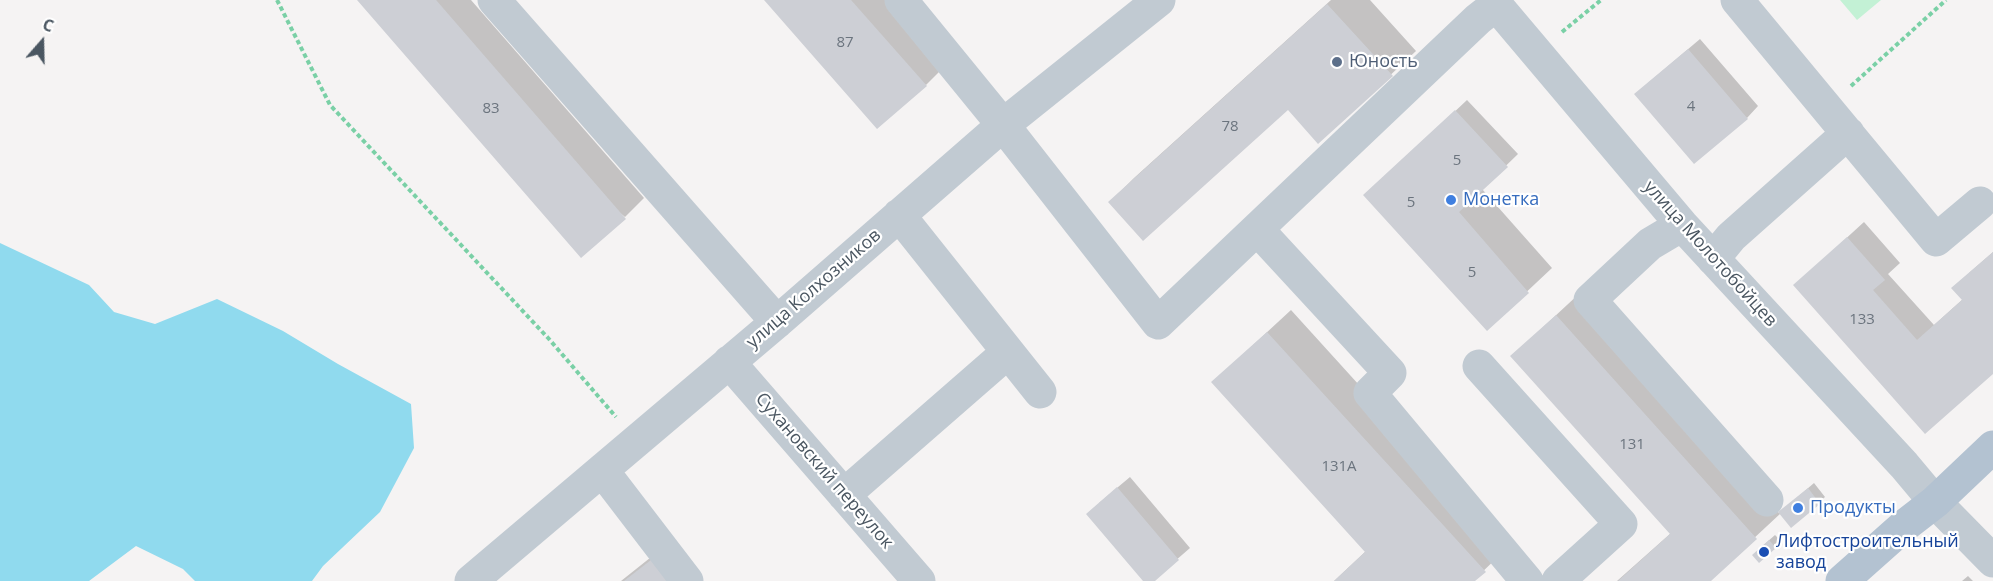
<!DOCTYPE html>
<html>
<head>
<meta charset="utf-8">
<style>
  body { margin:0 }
  #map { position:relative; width:1993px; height:581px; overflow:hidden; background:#f5f3f3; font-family:"Open Sans",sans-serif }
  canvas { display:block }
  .north { position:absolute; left:12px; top:12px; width:60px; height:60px; -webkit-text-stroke:4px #fff; paint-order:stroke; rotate:20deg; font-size:16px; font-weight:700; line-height:24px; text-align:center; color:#4a5661 }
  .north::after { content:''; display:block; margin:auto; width:21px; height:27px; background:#4a5661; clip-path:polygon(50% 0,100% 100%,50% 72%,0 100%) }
</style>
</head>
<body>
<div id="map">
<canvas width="1993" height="581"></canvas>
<div class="north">С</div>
</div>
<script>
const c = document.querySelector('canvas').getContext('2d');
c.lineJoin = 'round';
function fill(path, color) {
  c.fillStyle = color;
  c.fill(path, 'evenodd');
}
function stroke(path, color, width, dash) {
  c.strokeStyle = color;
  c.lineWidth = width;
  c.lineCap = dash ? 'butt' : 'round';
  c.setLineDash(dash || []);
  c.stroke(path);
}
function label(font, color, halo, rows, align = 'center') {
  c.font = font + ' "Open Sans",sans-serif';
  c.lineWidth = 4.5;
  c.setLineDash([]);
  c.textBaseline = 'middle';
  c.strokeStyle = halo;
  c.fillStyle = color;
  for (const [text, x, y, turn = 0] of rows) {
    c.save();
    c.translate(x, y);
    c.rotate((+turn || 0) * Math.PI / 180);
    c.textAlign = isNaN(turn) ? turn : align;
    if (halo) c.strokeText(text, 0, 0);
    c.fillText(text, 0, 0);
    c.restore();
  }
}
const green = new Path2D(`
  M1840 0H1881L1857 20Z`);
const water = new Path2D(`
  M0 243 89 285 114 312 155 324 217 299 283 331 338 364 411 404 414 448 380 512 323 566 312 581H195L183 569 136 546 89 581H0Z`);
const shadow = new Path2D(`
  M359 0H471L644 198 625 217Z
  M766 0H887L945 66 926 85Z
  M1331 0H1370L1416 51 1319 142 1288 108 1110 202 1134 178Z
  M1700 39 1758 106 1747 118 1648 83Z
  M1467 100 1518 154 1482 189 1552 268 1487 329 1432 133Z
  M1864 222 1900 263 1888 274 1934 325 1963 299 1969 273 1993 252V372L1925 432 1795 285Z
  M1581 292 1779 513 1814 483 1825 497 1791 526 1781 513 1708 581H1617L1671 533 1512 356Z
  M1291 310 1507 548 1473 581H1334L1366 551 1213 382Z
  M1130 477 1190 548 1152 581H1145L1099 503Z
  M1775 535 1781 541 1759 561V549Z
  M670 542 701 581H621Z
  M1968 576 1973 581H1962Z`);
const building = new Path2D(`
  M357 0H436L626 219 581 258Z
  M764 0H851L927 86 877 129Z
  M1327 4 1393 76 1318 144 1288 110 1143 241 1108 202Z
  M1688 49 1748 119 1694 164 1634 94Z
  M1455 110 1508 167 1459 212 1529 293 1487 331 1363 195Z
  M1847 237 1885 280 1873 290 1917 340 1962 300 1951 288 1993 252V374L1925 434 1793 285Z
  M1556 315 1757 539 1711 581H1618L1670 534 1510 356Z
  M1267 332 1486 572 1475 581H1334L1365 552 1211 382Z
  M1117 487 1179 560 1155 581H1143L1086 514Z
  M1808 488 1820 504 1791 528 1778 512Z
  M1769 540 1776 548 1759 563 1752 555Z
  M651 560 667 581H624Z`);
const path = new Path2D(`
  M277 0 330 105 549 339 616 417
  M1562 32 1601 0
  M1851 86 1946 0`);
const minor = new Path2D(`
  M494 0 777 322
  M901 0 1003 125 1158 323 1478 19 1496 5
  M1492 0 1682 225 1904 465 1935 502 1993 561
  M1737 0 1936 240 1980 203
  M899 215 1040 392
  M1682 225 1650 244 1590 300 1767 500
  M1257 229 1390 373 1370 393 1527 581
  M1713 259 1731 237 1848 133
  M729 362 919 581
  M1479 366 1621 524 1558 581
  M602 470 687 581
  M844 495 1008 352
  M471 581 777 322 1003 125 1159 0`);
const major = new Path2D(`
  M1842 581 1904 526 1935 502 1993 447`);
const markers = [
  [1337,62,6,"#5c6f8a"],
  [1451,200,6,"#3f7fe0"],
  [1798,508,6,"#3f7fe0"],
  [1764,552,6,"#1a4fb4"]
];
const numberNames = [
  ["87",845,43],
  ["4",1691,107],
  ["83",491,109],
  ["78",1230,127],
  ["5",1457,161],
  ["5",1411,203],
  ["5",1472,273],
  ["133",1862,320],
  ["131",1632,445],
  ["131А",1339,467]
];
const serviceNames = [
  ["Юность",1349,62]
];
const shopNames = [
  ["Монетка",1463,200],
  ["Продукты",1810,508]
];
const streetNames = [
  ["улица Молотобойцев",1710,254,48],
  ["улица Колхозников",814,289,-41],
  ["Сухановский переулок",824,471,49]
];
const transitNames = [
  ["Лифтостроительный",1776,542],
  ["завод",1776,563]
];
fill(green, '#c3f1d5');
fill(water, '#90daee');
fill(shadow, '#0003');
fill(building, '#cdcfd5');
stroke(path, '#7ad0a6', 4, [4.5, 3]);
stroke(minor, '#c1cad2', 33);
stroke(major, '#b3c2d1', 33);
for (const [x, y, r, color] of markers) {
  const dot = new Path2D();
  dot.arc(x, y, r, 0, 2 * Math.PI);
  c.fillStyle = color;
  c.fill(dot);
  stroke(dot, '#fff', 2);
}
label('15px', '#6b747e', null, numberNames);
label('18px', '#4e5e75', '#fff', serviceNames, 'left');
label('18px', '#366cbe', '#fff', shopNames, 'left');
label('18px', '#4a5661', '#fff', streetNames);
label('18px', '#164399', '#fff', transitNames, 'left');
</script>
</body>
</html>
